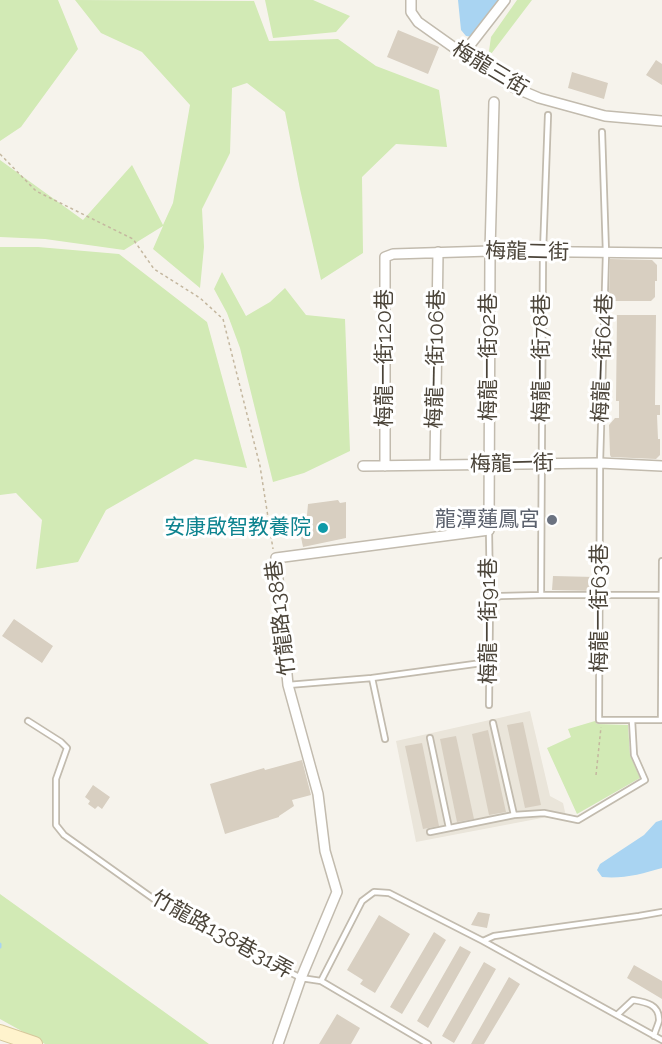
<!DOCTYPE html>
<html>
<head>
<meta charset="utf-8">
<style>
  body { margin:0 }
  canvas { display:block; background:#f6f3ec }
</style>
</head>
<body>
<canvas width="662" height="1044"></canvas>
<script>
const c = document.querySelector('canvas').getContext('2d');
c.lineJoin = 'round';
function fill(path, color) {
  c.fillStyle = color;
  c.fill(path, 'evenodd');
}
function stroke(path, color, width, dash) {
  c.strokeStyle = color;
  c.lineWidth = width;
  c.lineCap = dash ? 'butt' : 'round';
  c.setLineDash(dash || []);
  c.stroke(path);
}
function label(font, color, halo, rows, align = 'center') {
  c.font = font + ' Raleway,"Noto Sans TC",sans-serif';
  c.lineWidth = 6;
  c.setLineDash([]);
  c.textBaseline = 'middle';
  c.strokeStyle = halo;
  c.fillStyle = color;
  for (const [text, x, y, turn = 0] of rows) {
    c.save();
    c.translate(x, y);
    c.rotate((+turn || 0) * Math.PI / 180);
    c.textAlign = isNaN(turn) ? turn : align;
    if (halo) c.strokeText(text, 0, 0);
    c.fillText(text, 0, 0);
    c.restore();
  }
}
const residential = new Path2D(`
  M530 711 550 796 563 803 567 821 547 817 416 842 396 741Z`);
const green = new Path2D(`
  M0 0H58L78 49 21 127 0 141Z
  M75 0 254 1 269 41 338 39 376 66 439 90 447 147 396 144 362 177 363 253 321 280 300 189 285 112 247 83 232 88 230 153 202 209 204 247 200 288 153 249 163 226 124 250 45 239 0 237V160L83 220 132 165 163 225 173 203 190 105 142 52 101 33Z
  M265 0H313L350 16 336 32 273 38Z
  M517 0H532L488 58 491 37Z
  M0 247H38L119 254 207 322 247 468 195 459 106 510 78 562 36 569 42 520 16 493 0 495Z
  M222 272 246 316 270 302 285 288 306 315 345 319 350 451 304 473 273 482 240 348 227 313 214 289Z
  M595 721 597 724 628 725 630 755 640 778 577 814 547 748 571 737 568 729Z
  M0 894 209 1044H45L0 1019Z`);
const water = new Path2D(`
  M458 0H500L473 37 466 36 461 30Z
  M662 820V868C642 874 623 879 602 877L597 870 600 864 644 835 656 822Z`);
const stream = new Path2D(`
  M0 944V947`);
const building = new Path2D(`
  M398 30 439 47 428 74 387 57Z
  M656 60 662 64V85L646 75Z
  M572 72 608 83 604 99 568 88Z
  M610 259 652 260 657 265V281H655V297L651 301H613L609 296Z
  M617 315H656L655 405H660V415H657L658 439H660V455L656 459 611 457 610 455 609 425 615 418H619V401H616Z
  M338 500 340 503 346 502V538L303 547 297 517 307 515 308 504Z
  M553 576 595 577V591L552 590Z
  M14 619 53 646 42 663 2 636Z
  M523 722 541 805 525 808 507 725Z
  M488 730 506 812 489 815 472 734Z
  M456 736 474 819 457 822 440 739Z
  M422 743 439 826 423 829 405 746Z
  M302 760 311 795 292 800 294 806 279 816V817L225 834 210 784 264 768 265 770Z
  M93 785 110 797 102 809 98 806 95 809 88 804 90 801 85 797Z
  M478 912 490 914 487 928 471 925Z
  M379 915 410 934 375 993 360 984 363 980 347 970Z
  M434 932 446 940 402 1014 390 1007Z
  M460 946 471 952 428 1028 417 1021Z
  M484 962 496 969 454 1043 442 1036Z
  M634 965 662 981V999L627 978Z
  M509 977 520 984 484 1044H471Z
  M337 1014 360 1028 351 1044H319Z`);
const path = new Path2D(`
  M0 154 36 191 133 239 154 269 200 298 223 319 260 466 273 549
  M596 775 601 727`);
const lane = new Path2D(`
  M602 132 606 253 600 463 599 720H632
  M489 531 490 598 489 705
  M541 595 543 252 548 115
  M490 598 501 596 541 595H661
  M372 678 385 739
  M288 685 372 678 489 662
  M28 721 61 742 67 748 56 779V825L64 835 172 912 301 978 321 981
  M493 723 514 815
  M430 738 449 828
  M430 832 514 815 544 813 578 820 645 780 634 755 632 720H661L662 561
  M483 941 662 1040
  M618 1014 633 1000C645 1002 660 1004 659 1021 658 1025 655 1031 654 1036
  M428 1044 321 981 362 901 374 892 389 893 483 941 494 936 639 916 662 912`);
const street = new Path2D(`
  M411 0V12L418 22 487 71 513 87 539 98 605 116 662 121
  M463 54 505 0
  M435 465 438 252
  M363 466 600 463 662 466
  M385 466V257L393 254 490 251 662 253
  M278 1044 301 978 337 892 325 851 318 794 288 685 276 558 489 530 490 251 494 102`);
const secondary = new Path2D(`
  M0 1032 35 1044`);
const markers = [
  [552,520,6,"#6b7280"],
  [323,528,6,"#0f9aa8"]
];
const streetNames = [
  ["梅龍三街",490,69,31],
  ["梅龍二街",527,252,1],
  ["梅龍一街92巷",489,357,-90],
  ["梅龍一街120巷",385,358,-90],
  ["梅龍一街78巷",542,358,-90],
  ["梅龍一街64巷",603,358,-88],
  ["梅龍一街106巷",436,359,-89],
  ["梅龍一街",512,464,-1],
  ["梅龍一街63巷",600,608,-90],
  ["竹龍路138巷",281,618,-97],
  ["梅龍一街91巷",489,621,-90],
  ["竹龍路138巷31弄",222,935,29]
];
const worshipNames = [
  ["龍潭蓮鳳宮",540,520]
];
const cultureNames = [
  ["安康啟智教養院",311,528]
];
fill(residential, '#eae5da');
fill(green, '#d2eab5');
fill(water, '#a9d4f2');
stroke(stream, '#a9d4f2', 3);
fill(building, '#d8cfc1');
stroke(lane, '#c2bbae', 8);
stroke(street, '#c2bbae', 12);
stroke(secondary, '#d6c79b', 16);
stroke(path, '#c4b79f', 1.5, [3, 3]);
stroke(lane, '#fff', 4.5);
stroke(street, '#fff', 9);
stroke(secondary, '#fff3cd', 14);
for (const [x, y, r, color] of markers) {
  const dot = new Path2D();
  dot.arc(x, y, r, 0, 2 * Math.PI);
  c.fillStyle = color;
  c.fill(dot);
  stroke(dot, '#fff', 2);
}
label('21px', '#4b4439', '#fff', streetNames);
label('21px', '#5b616d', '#fff', worshipNames, 'right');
label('21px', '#0d838f', '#fff', cultureNames, 'right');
</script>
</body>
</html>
